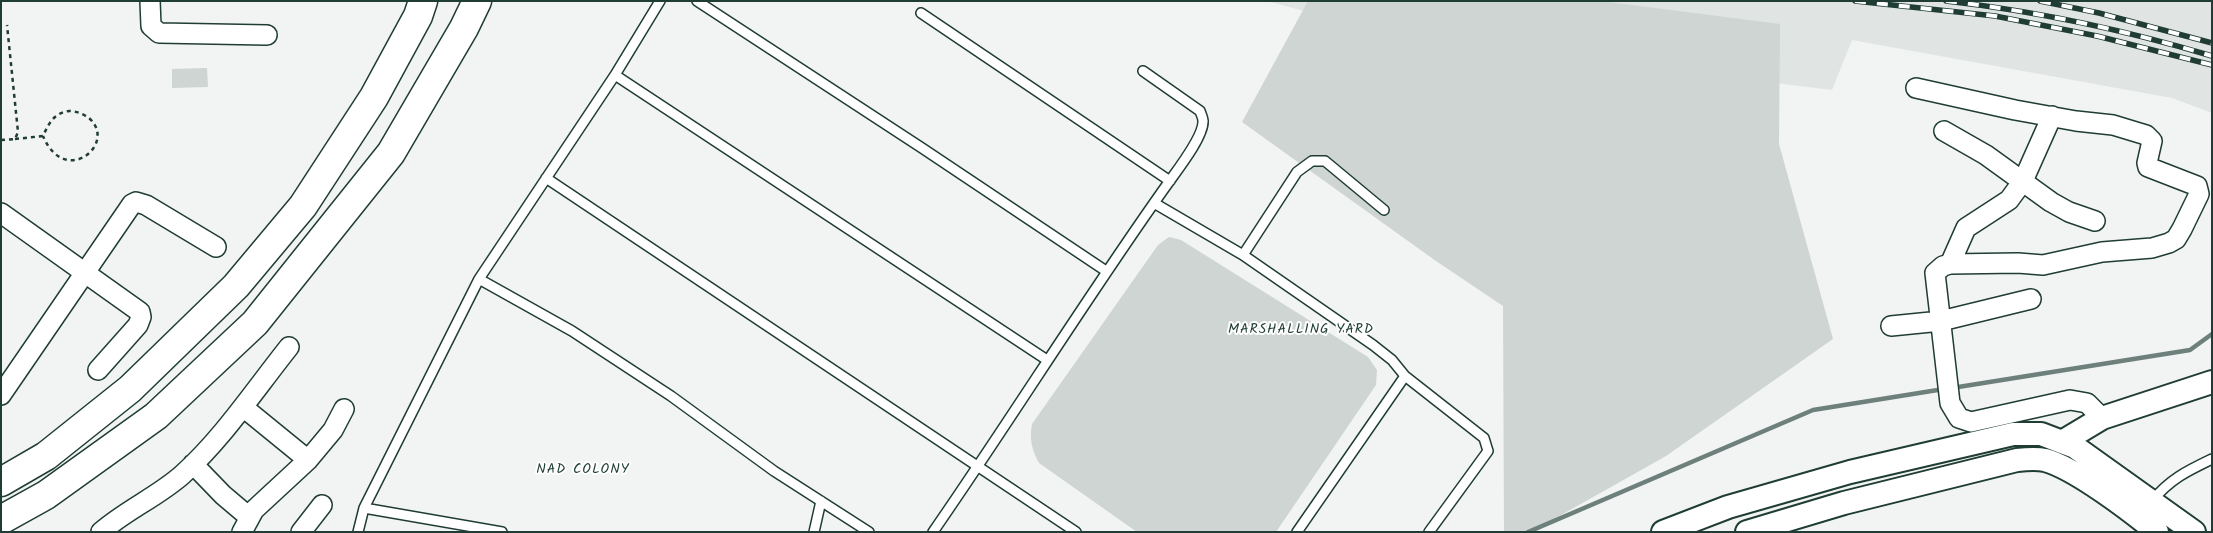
<!DOCTYPE html>
<html>
<head>
<meta charset="utf-8">
<style>
  body { margin:0 }
  #map { position:relative; width:2213px; height:533px; overflow:hidden; background:#f2f3f3; font-family:Kalam,sans-serif }
  canvas { display:block }
  .frame { position:absolute; inset:0; border:2px solid #1f3d34; pointer-events:none }
</style>
</head>
<body>
<div id="map">
<canvas width="2213" height="533"></canvas>
<div class="frame"></div>
</div>
<script>
const c = document.querySelector('canvas').getContext('2d');
c.lineJoin = 'round';
function fill(path, color) {
  c.fillStyle = color;
  c.fill(path, 'evenodd');
}
function stroke(path, color, width, dash) {
  c.strokeStyle = color;
  c.lineWidth = width;
  c.lineCap = dash ? 'butt' : 'round';
  c.setLineDash(dash || []);
  c.stroke(path);
}
function label(font, color, halo, rows, align = 'center') {
  c.font = font + ' Kalam,sans-serif';
  c.lineWidth = 4;
  c.setLineDash([]);
  c.textBaseline = 'middle';
  c.strokeStyle = halo;
  c.fillStyle = color;
  for (const [text, x, y, turn = 0] of rows) {
    c.save();
    c.translate(x, y);
    c.rotate((+turn || 0) * Math.PI / 180);
    c.textAlign = isNaN(turn) ? turn : align;
    if (halo) c.strokeText(text, 0, 0);
    c.fillText(text, 0, 0);
    c.restore();
  }
}
const built = new Path2D(`
  M1267 1H2212V113L2172 98 1852 40 1832 90 1393 35Z`);
const green = new Path2D(`
  M1308 1H1600L1780 24 1779 144 1833 339 1666 456 1531 532H1504L1503 306 1436 261 1242 122Z
  M207 68 208 87 172 88V69Z
  M1169 237 1181 240 1368 357 1377 370 1376 385 1276 532H1137L1039 463C1032 450 1029 439 1032 424L1158 245Z`);
const stream = new Path2D(`
  M1952 388 2190 350 2212 334
  M1528 532 1813 410 1944 389`);
const path = new Path2D(`
  M15 139 43 136C49 123 54 113 69 111 76 111 84 114 90 119 117 144 65 188 43 136
  M1 140 15 139 18 132 7 25`);
const service = new Path2D(`
  M697 1 922 148 1106 271
  M921 13 1170 181
  M615 75 1047 360
  M546 178 1076 532
  M1154 203 1243 255 1373 345 1392 360 1405 376 1297 532
  M1243 255 1297 172 1312 161H1325L1384 210
  M479 279 615 75 660 1
  M1405 376 1484 438 1488 451 1429 532
  M2152 501C2170 479 2187 471 2212 459
  M364 508 502 532
  M358 532 364 508 479 279 572 331 671 396 774 471 869 532
  M814 532 821 501
  M933 532C1012 418 1085 300 1166 186 1175 173 1204 137 1203 121 1203 118 1201 114 1200 111L1143 71`);
const minor = new Path2D(`
  M150 1 151 26 159 33 267 35
  M1916 88 2015 110 2076 121 2113 125 2146 135 2152 141 2147 163 2148 167 2197 186 2199 194 2182 229 2176 239 2169 243 2152 248 2102 252 2043 265 2018 263 1950 264 1943 266 1935 273 1950 403 1959 418 1971 422 2070 400 2087 403 2102 418
  M1944 131 1986 155 2051 202 2069 212 2095 221
  M1 213 140 312 141 317 138 325 98 370
  M1950 264 1966 228 2009 200 2023 181 2052 116
  M1891 326 1941 321 2031 299
  M1 395 132 204 136 202 146 205 216 247
  M243 407 308 460
  M193 464 223 495 249 517
  M101 532C126 510 157 497 182 475 223 438 254 391 289 347
  M242 532 254 510 308 460 333 430 344 409
  M301 532 322 505`);
const tertiary = new Path2D(`
  M2062 442 2102 418 2212 382
  M1663 532 1728 507 1850 472 2013 434H2041L2075 447 2194 532
  M1747 532 1844 503 2017 460C2026 459 2036 458 2045 460 2075 468 2131 511 2157 532`);
const primary = new Path2D(`
  M1 482 46 456 130 389 236 286 303 206 374 97 418 16 423 1
  M1 520 46 495 156 416 255 323 391 153 464 28 477 1`);
const rail = new Path2D(`
  M1855 1 1995 16 2097 36 2212 65
  M1946 1C2036 11 2125 30 2212 56
  M2040 1 2099 13 2212 43`);
const neighbourhoodNames = [
  ["MARSHALLING YARD",1301,331],
  ["NAD COLONY",583,471]
];
fill(built, '#e0e4e3');
fill(green, '#ced5d3');
stroke(stream, '#6d807b', 4.5);
stroke(service, '#1f3d34', 12);
stroke(minor, '#1f3d34', 22);
stroke(tertiary, '#1f3d34', 26);
stroke(primary, '#1f3d34', 31);
stroke(path, '#1f3d34', 2.5, [4, 4]);
stroke(service, '#fff', 9);
stroke(minor, '#fff', 19);
stroke(tertiary, '#fff', 22);
stroke(primary, '#fff', 28);
stroke(rail, '#1f3d34', 5.5);
stroke(rail, '#fff', 4, [11]);
c.letterSpacing = '1px';
label('14px', '#1f3d34', '#fff', neighbourhoodNames);
c.letterSpacing = '0px';
</script>
</body>
</html>
